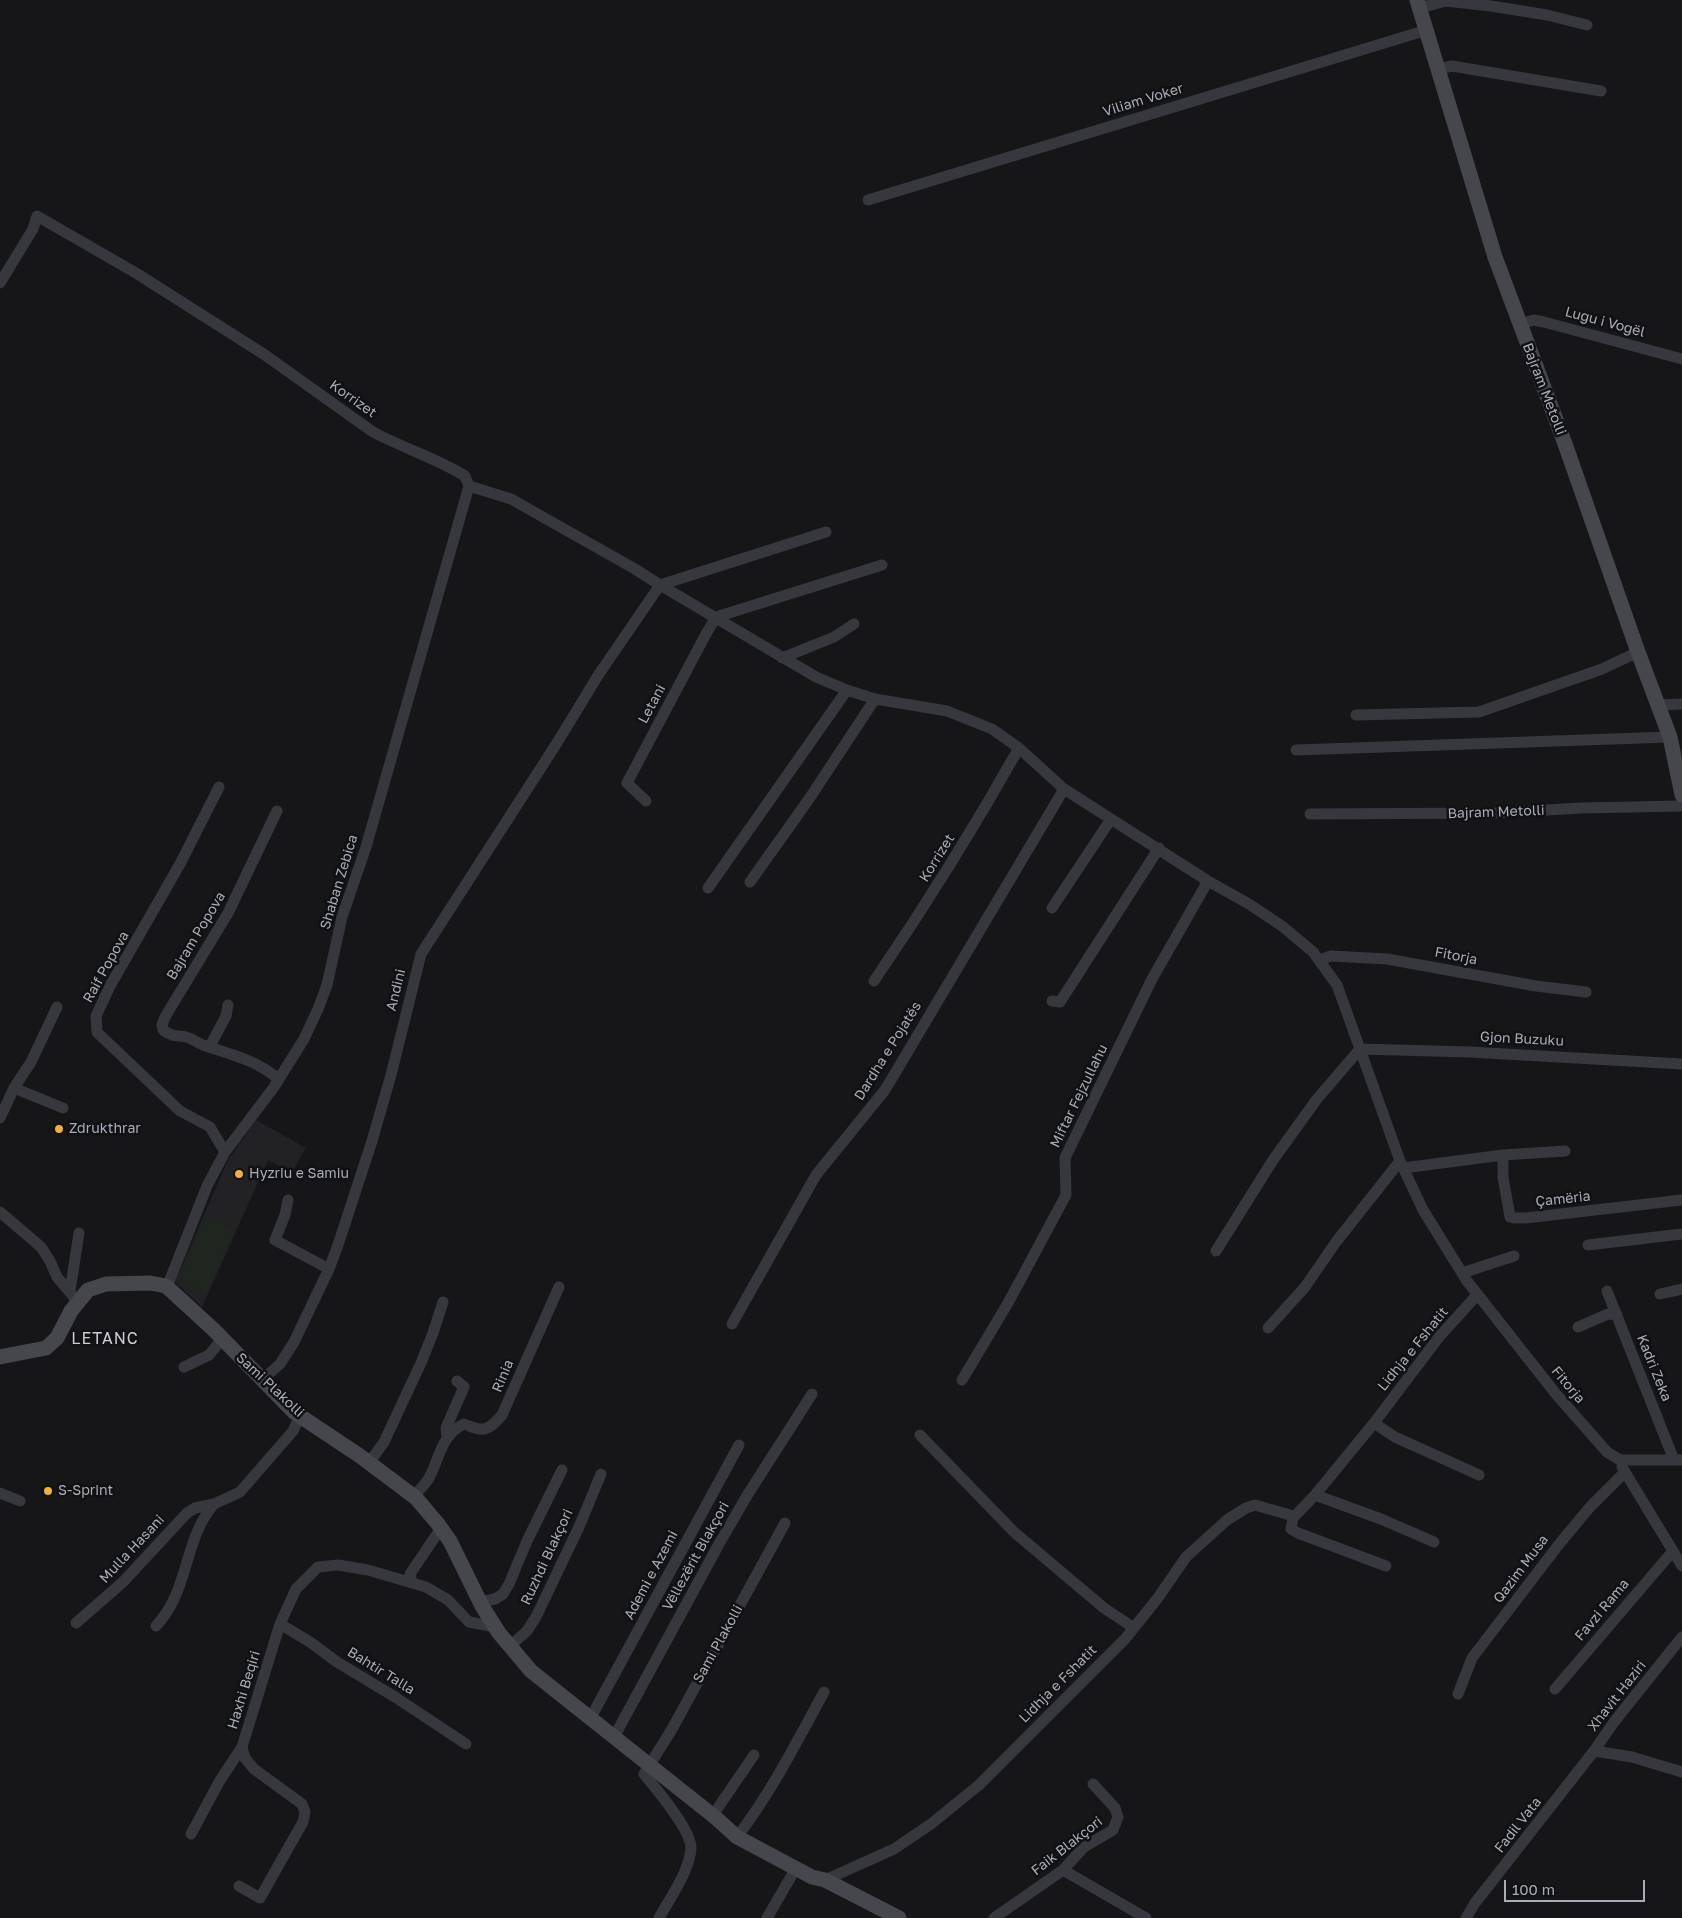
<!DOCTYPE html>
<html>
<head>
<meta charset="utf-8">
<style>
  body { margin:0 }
  #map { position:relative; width:1682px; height:1918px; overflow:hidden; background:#161618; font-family:"Golos Text",sans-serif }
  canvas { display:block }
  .scale { position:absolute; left:1504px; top:1880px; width:141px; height:22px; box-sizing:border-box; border:2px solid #a8adb8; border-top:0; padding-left:6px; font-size:15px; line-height:18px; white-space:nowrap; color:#a8adb8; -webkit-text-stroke:4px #111113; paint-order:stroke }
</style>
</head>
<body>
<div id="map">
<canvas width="1682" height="1918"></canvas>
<div class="scale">100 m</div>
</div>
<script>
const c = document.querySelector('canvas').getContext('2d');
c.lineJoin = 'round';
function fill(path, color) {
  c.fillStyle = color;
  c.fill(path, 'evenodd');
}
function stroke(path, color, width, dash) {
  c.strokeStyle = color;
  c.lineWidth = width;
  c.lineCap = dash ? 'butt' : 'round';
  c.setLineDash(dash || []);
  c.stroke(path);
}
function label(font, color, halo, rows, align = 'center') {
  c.font = font + ' "Golos Text",sans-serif';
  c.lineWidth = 5;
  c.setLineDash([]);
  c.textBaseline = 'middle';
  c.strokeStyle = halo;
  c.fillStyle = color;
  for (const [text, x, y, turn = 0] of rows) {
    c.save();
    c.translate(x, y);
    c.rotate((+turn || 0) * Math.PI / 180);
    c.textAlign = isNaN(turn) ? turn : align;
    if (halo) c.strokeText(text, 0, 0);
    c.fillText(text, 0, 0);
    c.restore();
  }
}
const built = new Path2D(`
  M256 1120 306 1148 292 1172 268 1160 202 1307 175 1282 228 1160Z`);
const green = new Path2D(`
  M205 1217 234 1229 207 1294 180 1280Z`);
const street = new Path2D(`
  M1420 8 1446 1 1491 6 1547 15 1587 25
  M1438 69 1452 66 1601 91
  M868 200 1427 30
  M0 283 33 229 37 216 136 273 265 355 373 432C403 448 436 458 465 476L469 486
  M1520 324 1534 320 1544 322 1682 359
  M469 486 511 499 635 569 660 585 816 677 847 690 875 699 947 711 992 729 1019 748 1064 789 1208 881 1249 904 1282 926 1313 952 1337 985 1400 1161 1423 1210 1467 1281 1556 1394 1607 1452 1620 1460H1682
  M660 585 826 532
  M716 617 882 565
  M782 658 834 637 854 624
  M1658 705 1682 704
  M1356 715 1479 712 1602 669 1638 652
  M1296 750 1670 737
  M219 787 180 864 110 986 96 1016 97 1032 103 1038 180 1111 210 1127 225 1152
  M646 801 627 783 706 634 716 617
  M277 811 228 913 165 1017 162 1025 163 1030C175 1039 179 1034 189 1038 194 1040 198 1043 203 1045 229 1054 257 1060 278 1079
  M1310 814 1496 813 1581 808 1682 806
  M750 882 809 799 875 699
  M708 888 847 690
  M1052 908 1111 819
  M1320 960 1331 956 1387 959 1536 986 1586 992
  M874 981C926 905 974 828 1019 748
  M1052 1001 1060 1002 1159 848
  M210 1046 226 1016 228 1005
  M1360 1049 1470 1052 1682 1064
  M14 1088 63 1108
  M0 1118 14 1088 31 1062 57 1007
  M1565 1151 1503 1155V1177L1510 1217 1514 1218H1526L1682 1200
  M1403 1168 1503 1155
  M288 1200 285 1215 275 1240 329 1269
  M0 1212 41 1247 50 1261 57 1277 78 1302
  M1588 1245 1682 1234
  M1216 1251 1273 1160 1317 1099 1360 1049
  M1462 1273 1514 1256
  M167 1287 207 1186 225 1152 274 1087 304 1039 318 1009 327 985 342 917 366 847 469 486
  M70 1291 79 1233
  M1607 1291 1674 1460
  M1660 1294 1682 1289
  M732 1324 816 1175 885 1090 1064 789
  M1578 1327 1608 1314 1617 1315
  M1268 1328 1305 1287 1336 1242 1400 1161
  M184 1367 209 1355 222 1339
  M262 1380 280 1364 294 1342 329 1269 338 1245 372 1141 391 1075 421 954 555 746 599 674 660 585
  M962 1380 1008 1303 1066 1195 1065 1158 1152 979 1208 881
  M1374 1423 1395 1437 1479 1475
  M920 1435 1014 1532 1104 1608 1134 1628
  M447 1436 446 1428 464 1387 457 1381
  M369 1463 384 1442 421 1363 433 1333 443 1302
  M1622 1467 1682 1566
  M0 1493 20 1501
  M1315 1495 1381 1519 1434 1542
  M414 1496C419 1490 425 1485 429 1478 440 1457 441 1435 464 1424 484 1432 487 1432 502 1415L559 1287
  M1386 1566 1298 1533 1291 1529 1293 1518 1315 1495 1374 1423 1439 1337 1477 1295
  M412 1583 410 1574 441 1528
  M480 1602 495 1599 503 1594 509 1584 527 1541 562 1470
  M76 1623 123 1582 187 1513 195 1508 214 1504 240 1492 293 1431 300 1416
  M280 1624 310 1642 337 1662 395 1697 466 1744
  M156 1626C190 1590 183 1540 214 1504
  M1682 1637 1614 1722 1594 1751 1632 1757 1682 1772
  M510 1646 527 1631 536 1617 579 1527 601 1474
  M1555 1689 1673 1551
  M1458 1694 1472 1658 1560 1543 1590 1507 1624 1473
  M590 1719 739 1445
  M614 1737 719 1544 748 1494 812 1394
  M713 1815 754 1755
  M191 1834 219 1782 242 1747
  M737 1837C771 1793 797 1741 824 1692
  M1063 1870 1146 1918
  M825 1880 894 1849 931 1824 979 1785 1125 1639 1157 1599 1186 1557 1227 1520 1246 1508 1255 1505 1290 1515 1293 1518
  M239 1886 260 1898 303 1822 305 1812 302 1804 254 1769 245 1758 242 1747 280 1624 296 1589 318 1567 338 1565 368 1570 426 1587 448 1600 469 1622 495 1627
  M659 1918C670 1898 690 1870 691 1848 691 1829 656 1789 644 1774L672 1729 785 1523
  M767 1918 796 1868
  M994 1918 1063 1870 1084 1847 1113 1830 1118 1817 1115 1808 1093 1784
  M1466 1918 1475 1903 1594 1751`);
const secondary = new Path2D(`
  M1417 0 1495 257 1564 441 1638 652 1670 737 1682 795
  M0 1357 46 1348 57 1338 71 1311 88 1290 106 1284 150 1283 166 1286 214 1330 294 1412 360 1456 416 1498 438 1524 450 1541 482 1606 499 1633 531 1671 716 1818 737 1837 812 1877 825 1880 899 1918`);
const markers = [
  [59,1129,5,"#f2b134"],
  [239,1174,5,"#f2b134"],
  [48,1491,5,"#f2b134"]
];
const streetNames = [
  ["Viliam Voker",1143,100,-17],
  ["Lugu i Vogël",1605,322,15],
  ["Bajram Metolli",1544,389,69],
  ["Korrizet",353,399,35],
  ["Letani",652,704,-62],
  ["Bajram Metolli",1496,812,-2],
  ["Korrizet",937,858,-58],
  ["Shaban Zebica",339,882,-73],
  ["Bajram Popova",196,936,-59],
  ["Fitorja",1456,956,11],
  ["Raif Popova",106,967,-61],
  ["Andini",396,990,-76],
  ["Gjon Buzuku",1522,1039,3],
  ["Dardha e Pojatës",888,1051,-58],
  ["Miftar Fejzullahu",1079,1096,-64],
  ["Çamëria",1563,1199,-6],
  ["Lidhja e Fshatit",1413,1349,-51],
  ["Kadri Zeka",1654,1368,68],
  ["Rinia",503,1376,-67],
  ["Sami Plakolli",270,1385,43],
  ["Fitorja",1568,1385,50],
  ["Mulla Hasani",132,1549,-47],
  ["Vëllezërit Blakçori",696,1556,-61],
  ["Ruzhdi Blakçori",547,1557,-65],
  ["Qazim Musa",1521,1569,-53],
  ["Ademi e Azemi",651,1575,-62],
  ["Favzi Rama",1602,1610,-50],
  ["Sami Plakolli",718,1644,-61],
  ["Bahtir Talla",381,1671,32],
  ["Lidhja e Fshatit",1058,1684,-45],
  ["Haxhi Beqiri",244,1690,-73],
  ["Xhavit Haziri",1617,1696,-52],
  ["Fadil Vata",1518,1825,-52],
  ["Faik Blakçori",1067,1846,-38]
];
const poiNames = [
  ["Zdrukthrar",69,1129],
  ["Hyzriu e Samiu",249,1174],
  ["S-Sprint",58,1491]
];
const quarterNames = [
  ["LETANC",105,1339]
];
fill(built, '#222225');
fill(green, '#1e261f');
stroke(street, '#37383d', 11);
stroke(secondary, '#45474d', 15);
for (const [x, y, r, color] of markers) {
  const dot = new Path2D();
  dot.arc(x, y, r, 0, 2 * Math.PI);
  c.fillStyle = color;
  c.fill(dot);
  stroke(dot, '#111113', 2);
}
label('14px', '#a8adb8', '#111113', streetNames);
label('14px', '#a8adb8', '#111113', poiNames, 'left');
c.letterSpacing = '1px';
label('16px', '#c9ccd4', '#111113', quarterNames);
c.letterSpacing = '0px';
</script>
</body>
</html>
